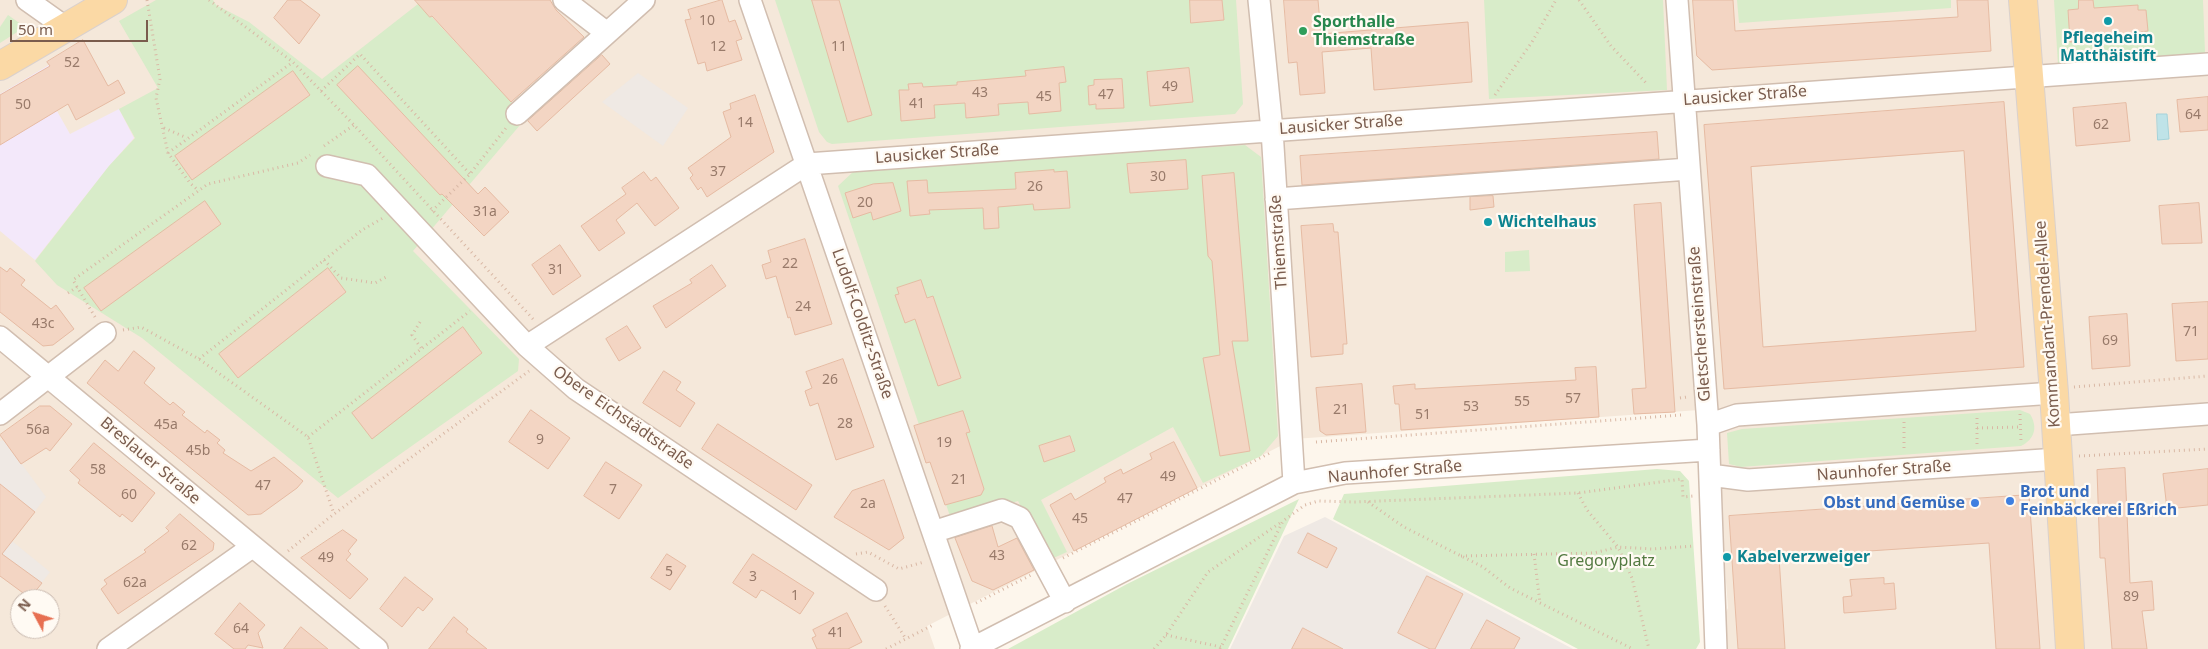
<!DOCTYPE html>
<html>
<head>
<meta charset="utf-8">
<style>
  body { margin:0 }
  #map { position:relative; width:2208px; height:649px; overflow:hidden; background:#fdf6ec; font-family:"Noto Sans",sans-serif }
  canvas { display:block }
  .north { position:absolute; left:10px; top:589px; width:50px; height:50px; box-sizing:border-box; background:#fffaf3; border:1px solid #cabbb1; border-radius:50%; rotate:310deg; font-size:14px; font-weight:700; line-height:20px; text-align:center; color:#7a5c4d }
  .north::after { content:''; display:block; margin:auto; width:18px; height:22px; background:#e76f51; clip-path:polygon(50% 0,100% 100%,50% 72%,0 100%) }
  .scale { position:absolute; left:10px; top:20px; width:138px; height:22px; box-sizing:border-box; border:2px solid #7a5c4d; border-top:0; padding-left:6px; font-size:15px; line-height:18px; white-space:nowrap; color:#7a5c4d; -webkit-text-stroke:4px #fffaf3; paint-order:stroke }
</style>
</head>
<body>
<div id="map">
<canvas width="2208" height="649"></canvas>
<div class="north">N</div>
<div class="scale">50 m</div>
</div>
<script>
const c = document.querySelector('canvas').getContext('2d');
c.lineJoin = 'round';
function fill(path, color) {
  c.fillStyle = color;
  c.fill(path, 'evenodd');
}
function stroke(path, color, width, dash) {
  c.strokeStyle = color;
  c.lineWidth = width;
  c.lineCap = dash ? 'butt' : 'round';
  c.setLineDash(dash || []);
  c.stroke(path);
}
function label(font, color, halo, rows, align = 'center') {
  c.font = font + ' "Noto Sans",sans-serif';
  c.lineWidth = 4.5;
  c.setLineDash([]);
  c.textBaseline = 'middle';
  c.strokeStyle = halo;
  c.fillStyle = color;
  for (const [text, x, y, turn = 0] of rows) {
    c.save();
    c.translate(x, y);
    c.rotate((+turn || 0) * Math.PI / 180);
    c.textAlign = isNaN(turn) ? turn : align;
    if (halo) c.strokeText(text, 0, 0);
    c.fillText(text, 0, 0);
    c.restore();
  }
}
const residential = new Path2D(`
  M0 0H2208V649H1708L1728 608 1713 409 1294 439 927 626 935 649H0ZM20 599H50V629H20Z`);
const industrial = new Path2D(`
  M638 73 688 108 663 146 602 102Z
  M4 440 46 497 12 541 50 572 30 598 0 576V441Z
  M1325 517 1573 649H1230L1284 536Z`);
const education = new Path2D(`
  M49 65 60 85 52 113 57 111 70 134 119 109 134 138 109 166 35 260 0 231V94Z`);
const green = new Path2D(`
  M156 0H213L216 5 249 22 322 79 418 4 416 0 526 118 413 251 519 359 518 371 338 498 142 338 57 285 35 261 109 166 135 138 119 109 158 88 119 21Z
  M775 0H1236L1243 104 1235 114 832 144 827 142 819 132Z
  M1484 0H1663L1667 90 1489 99Z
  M1737 0H1951V8L1739 23Z
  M2054 0H2203L2205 53 2058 65Z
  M8 15 25 27 0 43V27Z
  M1245 145 1261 157 1278 436 1261 456 1203 483 1173 427 1041 500 1067 552 1049 560 1018 501 952 522 838 186 854 171Z
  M1529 250 1530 271 1505 272V252Z
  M2020 410 2030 414C2038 427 2035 439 2021 446L1741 467 1729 464 1727 433 1742 429Z
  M1657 469 1680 471 1689 481 1700 642 1696 649H1578L1333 519 1344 494Z
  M1299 499 1228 649H1008L1127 584Z`);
const water = new Path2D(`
  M2157 114H2167L2169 139 2158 140Z`);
const building = new Path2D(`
  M288 0H300L320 15 299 44 274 18Z
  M415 0H550L556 10 584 37 511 102 432 16 430 17Z
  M722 0 729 22 735 20 742 39 736 41 742 60 707 71 705 62 698 64 685 20 691 19 688 10Z
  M812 0H839L872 115 848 122Z
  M1190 0H1222L1224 20 1191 23Z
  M1284 0H1318L1321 34 1468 22 1472 82 1374 90 1371 48 1322 52 1325 93 1300 95 1297 62 1289 63Z
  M1693 0H1733L1735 31 1958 17 1957 0H1988L1991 51 1712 70 1697 56Z
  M2079 0H2093L2094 8 2138 5V10H2146L2148 31 2140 32V37L2070 42 2068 10 2078 9Z
  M83 40 108 86 118 80 125 93 76 120 68 104 0 145V95L50 66 47 62Z
  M602 55 610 64 537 131 528 121Z
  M358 66 478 194 485 187 509 212 484 236 442 194 440 195 337 85Z
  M1064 67 1066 82 1059 83 1061 111 1029 114 1028 102 998 104 999 115 966 118 965 103 934 105 935 118 901 121 899 90H909L908 84 922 83 923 87 957 85V82L1026 76 1025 71Z
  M1189 68 1193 102 1150 106 1147 72Z
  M293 71 310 95 192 180 175 156Z
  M1122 79 1124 108 1096 109V104L1089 105 1088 86 1094 85V80Z
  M755 95 774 152 707 197 701 187 698 190 690 178 693 175 688 168 731 137 723 112 731 109 730 104Z
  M2208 97V130L2180 132 2177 100Z
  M2004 102 2024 367 1724 389 1704 125ZM1964 151 1976 331 1763 347 1751 167Z
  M2126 103 2130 141 2076 146 2073 108Z
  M1657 132 1659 159 1302 185 1300 156Z
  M1186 160 1188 189 1130 193 1127 164Z
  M1054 170V172L1067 171 1070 208 1034 210 1033 204 998 207 999 228 984 229 983 208 929 210 930 214 910 216 907 181 927 180 928 193 1016 189 1015 173Z
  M644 172 651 181 656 177 679 208 655 226 637 203 616 220 625 233 599 251 581 226 626 194 622 188Z
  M1234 173 1248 341H1232L1250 451 1220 456 1203 358 1220 355 1212 261 1208 256 1202 176Z
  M893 183 901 211 873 220 871 212 853 218 845 193 873 184Z
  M1493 196 1494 207 1470 210V197Z
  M205 201 221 224 101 311 84 288Z
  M1661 203 1675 412 1634 414 1632 389 1646 388 1634 205Z
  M2199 203 2202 243 2162 244 2159 206Z
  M1333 224 1334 232H1338L1347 344H1343V354L1311 357 1301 226Z
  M805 239 832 324 795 335 790 317 788 318 776 276 766 279 762 265 771 262 768 251Z
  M560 245 581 276 553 295 532 265Z
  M712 265 726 286 666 328 653 306 692 283 690 280Z
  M0 267 7 272 10 268 25 280 21 285 51 309 56 305 74 329 53 345 43 346 0 312Z
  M328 268 346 292 238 378 219 354Z
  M921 280 927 298 933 296 961 378 938 386 915 319 905 323 895 295 899 294 897 288Z
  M2208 302V359L2176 361 2172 304Z
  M2127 314 2130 366 2092 369 2089 317Z
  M627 326 641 348 619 361 606 339Z
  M463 327 482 353 372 439 352 413Z
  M134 351 155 368 144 383 170 405 173 402 185 412 182 415 205 433 207 430 220 440 217 443 225 450 223 453 251 471 274 457 303 481 297 488 261 514 248 515 87 383 105 360 118 371Z
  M843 359 874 447 836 460 818 403 810 406 805 391 812 388 806 372Z
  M1596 367 1599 417 1401 430 1399 404H1395L1393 386 1415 384V389L1576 380 1575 368Z
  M664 371 681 382 676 390 695 403 680 427 643 403Z
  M1362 384 1366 432 1326 435 1320 431 1316 388Z
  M40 406H50L72 424 50 451 46 448 21 464 0 435Z
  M531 410 570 438 548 469 509 442Z
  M963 411 970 432 966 433 984 489 981 495 945 505 930 462 926 463 914 426Z
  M718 424 812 485 796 510 702 449Z
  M1070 436 1075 451 1044 462 1039 446Z
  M1174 442 1197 488 1074 551 1050 505 1071 493 1075 500 1106 482 1104 478 1121 469 1123 474 1152 459 1150 454Z
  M94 443 155 493 132 522 122 514 120 517 78 483 80 480 70 471Z
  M606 462 642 485 619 519 584 496Z
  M2125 468 2130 583 2152 581 2154 610 2142 611 2147 649H2112L2105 558H2100L2097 470Z
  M2208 469V505L2167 509 2163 474Z
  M884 480 904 538 889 550 834 517 852 491Z
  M0 484 35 512 2 554 42 583 30 598 0 576Z
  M2029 495 2040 649H1996L1989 543 1779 557 1785 649H1738L1729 516Z
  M180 514 214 543 213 550 118 614 101 589 107 584 104 580 146 552 144 550 169 531 166 528Z
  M992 526 998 547 1017 538 1034 570 993 590 972 581 955 538Z
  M343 530 357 540 348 551 351 554 346 560 368 579 350 599 301 558Z
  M1308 533 1337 548 1327 568 1298 553Z
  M667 554 686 566 670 590 651 578Z
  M753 554 814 593 800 614 764 591 761 590 756 598 733 583Z
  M1427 576 1463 594 1435 649H1430L1398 633Z
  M405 577 433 599 423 611 418 607 402 627 380 609Z
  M1884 578V584L1894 583 1896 609 1844 613 1843 597 1852 596 1850 580Z
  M240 603 265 625 258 633 263 648 248 645 245 649H234L215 634Z
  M847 613 862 642 848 649H817L812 638 816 636 813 630Z
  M454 617 468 629 466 632 487 649H429Z
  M1487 620 1520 638 1514 649H1471Z
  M301 627 328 649H284Z
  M1303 628 1343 649H1292Z`);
const path = new Path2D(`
  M147 0 160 79 156 98 168 153 190 183 199 191
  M209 0 293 62 354 125 534 320
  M1579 0 1611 46 1648 85
  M321 91 360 54 470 174
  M1495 95 1532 42 1556 0
  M164 128 187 138
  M324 146 354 125
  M168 153 293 62
  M432 211 470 174 506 128
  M324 260 341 278 375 283 388 276
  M68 293 77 287
  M95 317 73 280 208 184 298 163 310 155
  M420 322 412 335 421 348
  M123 330 141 327 199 359 308 437 334 514
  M199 359 362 230 383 218
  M2074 387 2208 376
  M1680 398 1687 397
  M2020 414 2021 442
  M1977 418V447
  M1904 422V450
  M1977 428 2021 427
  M308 437 470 311
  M1316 442 1681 415
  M2079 456 2208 449
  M1578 493 1587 510 1618 547 1632 578 1649 649
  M1368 502 1404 527 1483 567 1510 588 1633 649
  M288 551 334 514 529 371
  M856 554 868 552 899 569 924 562
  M1534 554 1540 603
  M1461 556 1594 553 1618 547 1652 549 1694 546
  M1063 558 1272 452
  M976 603 1031 575
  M885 606 906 639
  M1166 635 1221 647
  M886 649 933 625
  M1154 649 1166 635 1208 572 1283 521
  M1220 649 1283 521 1305 505 1318 501 1355 502 1578 493 1682 479 1683 497 1693 496`);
const minor = new Path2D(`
  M27 0 65 27
  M564 0 607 33
  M750 0 973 649
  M1259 0 1272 130 1294 483
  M1677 0 1708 425 1716 649
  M517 114 644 0
  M327 166 367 175 527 346 576 389 876 590
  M1276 199 1689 169
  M0 337 377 649
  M527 346 807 164 2208 64
  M0 414 105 333
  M1708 425 1737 415 2054 393
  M2056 425 2208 414
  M1710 475 1748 480 2058 459
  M933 532 1002 510 1020 518 1065 602
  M108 649 252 547
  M971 649 1294 483 1345 473 1709 450`);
const major = new Path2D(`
  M2023 0 2054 393 2070 649
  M0 66 113 0`);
const markers = [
  [2108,21,5,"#0f9aa8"],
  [1303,31,5,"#2e9e5b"],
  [1488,222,5,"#0f9aa8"],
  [2010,501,5,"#3f7fe0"],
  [1975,503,5,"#3f7fe0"],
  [1727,557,5,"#0f9aa8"]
];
const numberNames = [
  ["10",707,21],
  ["12",718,47],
  ["11",839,47],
  ["52",72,63],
  ["49",1170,87],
  ["43",980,93],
  ["47",1106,95],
  ["45",1044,97],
  ["41",917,104],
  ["50",23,105],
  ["64",2193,115],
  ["14",745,123],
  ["62",2101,125],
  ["37",718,172],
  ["30",1158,177],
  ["26",1035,187],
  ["20",865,203],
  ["31a",485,212],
  ["22",790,264],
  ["31",556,270],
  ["24",803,307],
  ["43c",43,324],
  ["71",2191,332],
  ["69",2110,341],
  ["26",830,380],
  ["57",1573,399],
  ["55",1522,402],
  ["53",1471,407],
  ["21",1341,410],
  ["51",1423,415],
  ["28",845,424],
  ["45a",166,425],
  ["56a",38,430],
  ["9",540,440],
  ["19",944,443],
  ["45b",198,451],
  ["58",98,470],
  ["49",1168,477],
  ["21",959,480],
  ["47",263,486],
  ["7",613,490],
  ["60",129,495],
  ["47",1125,499],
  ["2a",868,504],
  ["45",1080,519],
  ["62",189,546],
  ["43",997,556],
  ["49",326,558],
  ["5",669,572],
  ["3",753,577],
  ["62a",135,583],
  ["1",795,596],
  ["89",2131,597],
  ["64",241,629],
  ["41",836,633]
];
const leisureNames = [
  ["Sporthalle",1313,22],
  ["Thiemstraße",1313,40]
];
const cultureNames = [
  ["Pflegeheim",2108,38,"center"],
  ["Matthäistift",2108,56,"center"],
  ["Wichtelhaus",1498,222],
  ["Kabelverzweiger",1737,557]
];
const streetNames = [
  ["Lausicker Straße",1745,96,-4],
  ["Lausicker Straße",1341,125,-4],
  ["Lausicker Straße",937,154,-4],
  ["Thiemstraße",1279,242,-94],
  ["Ludolf-Colditz-Straße",862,324,71],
  ["Gletschersteinstraße",1700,324,-94],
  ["Kommandant-Prendel-Allee",2048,324,-94],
  ["Obere Eichstädtstraße",623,418,35],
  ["Breslauer Straße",150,461,40],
  ["Naunhofer Straße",1884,471,-4],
  ["Naunhofer Straße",1395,472,-5]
];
const shopNames = [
  ["Brot und",2020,492],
  ["Feinbäckerei Eßrich",2020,510],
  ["Obst und Gemüse",1965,503,"right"]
];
const parkNames = [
  ["Gregoryplatz",1606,561]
];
fill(residential, '#f5e8da');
fill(industrial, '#efe9e4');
fill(education, '#f3e8fa');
fill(green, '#d8ecc9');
fill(water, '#bfe3e8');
stroke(water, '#a5d3da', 1);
fill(building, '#f3d5c3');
stroke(building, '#e6bba3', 1);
stroke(minor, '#d1beb0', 24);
stroke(major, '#dad1cd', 30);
stroke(path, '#d9b8a5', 3, [1, 4]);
stroke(minor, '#fff', 21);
stroke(major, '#fbd9a5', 28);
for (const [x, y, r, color] of markers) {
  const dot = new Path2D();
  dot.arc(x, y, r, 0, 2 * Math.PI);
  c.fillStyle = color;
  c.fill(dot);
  stroke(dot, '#fffaf3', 2);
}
label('14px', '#987a6a', null, numberNames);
label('bold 16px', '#27864d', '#fffaf3', leisureNames, 'left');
label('bold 16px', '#0d838f', '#fffaf3', cultureNames, 'left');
label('16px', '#7a5c4d', '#fffaf3', streetNames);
label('bold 16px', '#366cbe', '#fffaf3', shopNames, 'left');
label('16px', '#537a41', '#fffaf3', parkNames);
</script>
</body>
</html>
